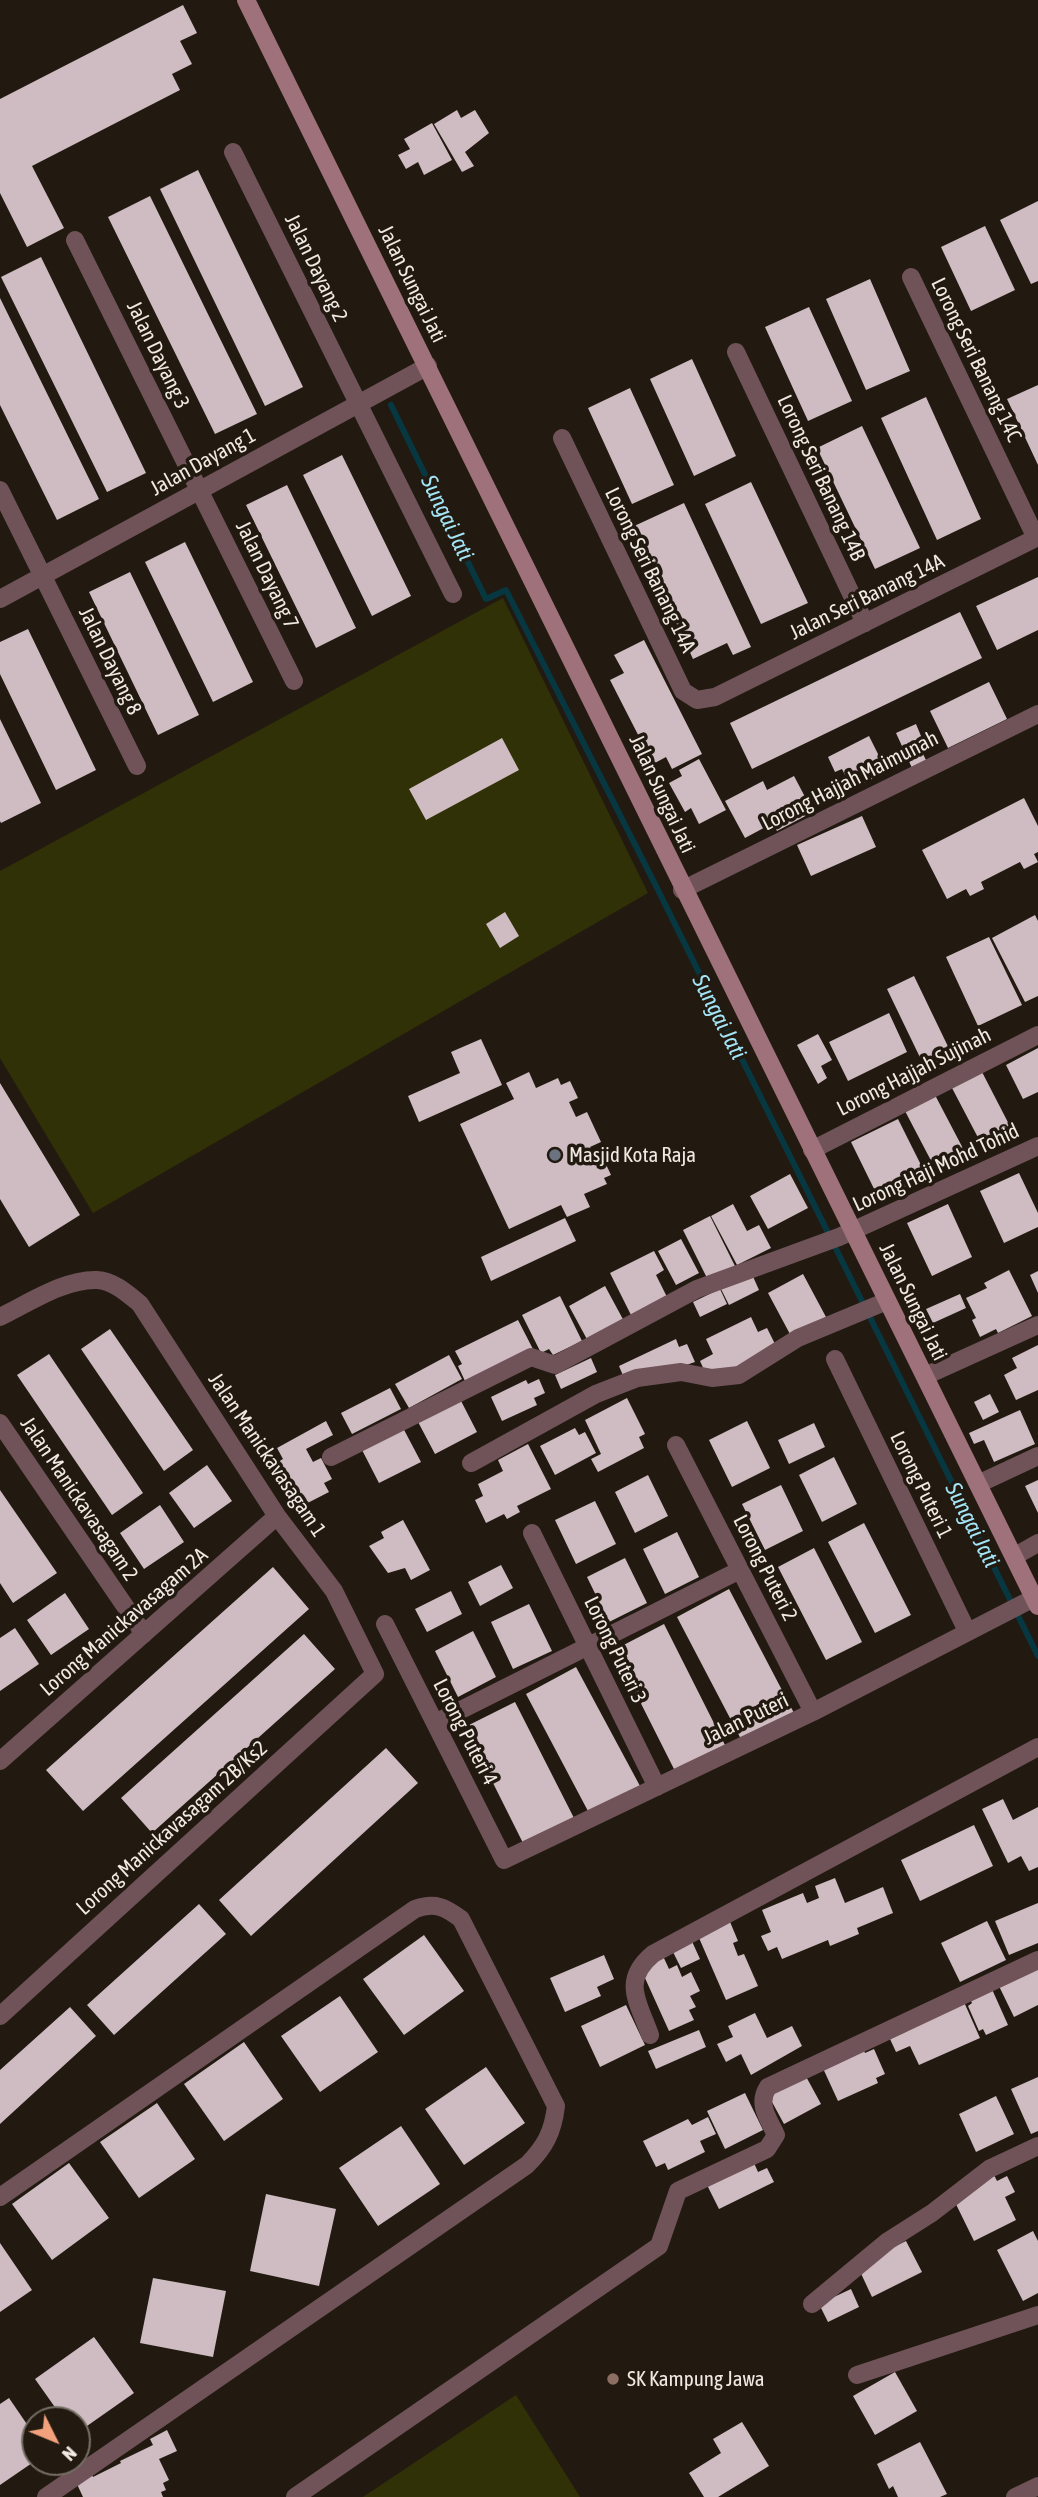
<!DOCTYPE html>
<html>
<head>
<meta charset="utf-8">
<style>
  body { margin:0 }
  #map { position:relative; width:1038px; height:2497px; overflow:hidden; background:#221a10; font-family:"Asap Condensed",sans-serif }
  canvas { display:block }
  .north { position:absolute; left:21px; top:2406px; width:70px; height:70px; box-sizing:border-box; background:#221a10; border:2px solid #746d64; border-radius:50%; rotate:133deg; font-size:19px; font-weight:700; line-height:28px; text-align:center; color:#f0eae3 }
  .north::after { content:''; display:block; margin:auto; width:24px; height:32px; background:#f1a17c; clip-path:polygon(50% 0,100% 100%,50% 72%,0 100%) }
</style>
</head>
<body>
<div id="map">
<canvas width="1038" height="2497"></canvas>
<div class="north">N</div>
</div>
<script>
const c = document.querySelector('canvas').getContext('2d');
c.lineJoin = 'round';
function fill(path, color) {
  c.fillStyle = color;
  c.fill(path, 'evenodd');
}
function stroke(path, color, width, dash) {
  c.strokeStyle = color;
  c.lineWidth = width;
  c.lineCap = dash ? 'butt' : 'round';
  c.setLineDash(dash || []);
  c.stroke(path);
}
function label(font, color, halo, rows, align = 'center') {
  c.font = font + ' "Asap Condensed",sans-serif';
  c.lineWidth = 7;
  c.setLineDash([]);
  c.textBaseline = 'middle';
  c.strokeStyle = halo;
  c.fillStyle = color;
  for (const [text, x, y, turn = 0] of rows) {
    c.save();
    c.translate(x, y);
    c.rotate((+turn || 0) * Math.PI / 180);
    c.textAlign = isNaN(turn) ? turn : align;
    if (halo) c.strokeText(text, 0, 0);
    c.fillText(text, 0, 0);
    c.restore();
  }
}
const green = new Path2D(`
  M503 598 648 893 93 1213 0 1058V871Z
  M516 2395 580 2497H363Z`);
const stream = new Path2D(`
  M391 405 486 599 506 590 657 888 1038 1656`);
const building = new Path2D(`
  M183 5 197 33 180 41 192 64 172 74 180 90 32 166 64 228 27 247 0 193V99Z
  M457 110 461 118 475 110 489 133 465 152 474 166 462 172 434 124Z
  M432 123 452 160 424 175 418 162 406 169 398 155 410 149 404 139Z
  M198 170 303 387 265 406 160 189Z
  M150 196 257 414 215 434 108 217Z
  M1038 201V281L1031 284 1000 220Z
  M985 226 1015 290 971 311 941 247Z
  M41 257 146 473 107 492 1 277Z
  M870 279 910 371 866 390 826 299Z
  M0 298 99 499 57 520 0 405Z
  M809 307 852 401 808 421 765 327Z
  M692 359 736 456 694 476 650 379Z
  M1038 385V465L1007 399Z
  M630 388 674 485 632 504 588 408Z
  M926 397 981 519 937 540 881 418Z
  M862 426 920 548 875 569 817 448Z
  M342 455 411 596 372 616 303 475Z
  M751 482 808 603 761 624 705 504Z
  M287 485 356 628 316 648 246 505Z
  M684 503 751 647 733 655 727 643 693 659 632 527Z
  M185 542 253 682 213 702 145 562Z
  M130 572 199 715 158 735 89 592Z
  M1038 577V630L997 650 976 606Z
  M960 612 982 658 752 769 730 723Z
  M28 629 96 770 56 790 0 674V642Z
  M644 640 702 754 672 769 666 757 653 764 610 680 624 673 614 655Z
  M989 682 1007 719 948 748 930 711Z
  M0 719 41 803 1 823 0 821Z
  M916 724 926 748 921 750 927 762 912 768 896 733Z
  M869 736 883 764 876 768 880 775 852 789 842 769 835 772 828 757Z
  M502 738 519 770 426 820 409 789Z
  M699 759 726 810 699 824 691 808 685 812 669 783 682 776 679 770Z
  M794 776 813 812 777 831 773 823 745 838 725 801 763 781 767 790Z
  M1024 798 1038 826V852L1034 854 1038 862 1024 869 1020 862 981 882 984 889 970 896 966 889 947 899 922 850Z
  M862 816 876 847 811 876 797 845Z
  M505 912 519 936 500 948 486 924Z
  M1035 915 1038 921V996L1025 1002 992 938Z
  M989 937 1022 1005 978 1026 946 957Z
  M914 976 955 1061 928 1074 887 989Z
  M889 1013 907 1052 848 1081 829 1042Z
  M818 1034 832 1060 821 1066 827 1078 818 1084 797 1045Z
  M481 1039 502 1085 419 1122 408 1096 460 1073 451 1052Z
  M1038 1048V1092L1023 1099 1006 1065Z
  M529 1072 536 1088 558 1078 561 1085 570 1081 578 1098 569 1102 576 1117 587 1112 601 1142 590 1147 596 1161 603 1158 611 1175 604 1178 607 1184 584 1194 590 1207 567 1217 561 1205 509 1229 460 1124 514 1099 506 1083Z
  M982 1072 1014 1134 984 1149 952 1088Z
  M0 1083 80 1215 29 1247 0 1199Z
  M935 1095 968 1158 938 1174 905 1111Z
  M898 1119 928 1179 881 1203 851 1142Z
  M1019 1173 1038 1213V1227L1004 1243 980 1191Z
  M790 1174 808 1208 768 1229 750 1196Z
  M733 1204 747 1231 759 1225 771 1248 737 1265 711 1216Z
  M948 1204 972 1257 932 1276 907 1223Z
  M710 1216 735 1266 708 1280 683 1230Z
  M565 1218 576 1241 491 1281 481 1257Z
  M681 1239 699 1273 676 1285 658 1251Z
  M654 1251 664 1270 656 1275 670 1303 634 1321 610 1273Z
  M1009 1270 1032 1316 998 1333 996 1329 980 1337 972 1320 976 1318 966 1298 987 1288 984 1283Z
  M1038 1271V1293L1030 1275Z
  M751 1272 759 1290 729 1305 720 1287Z
  M803 1274 826 1317 791 1336 768 1293Z
  M605 1286 625 1323 589 1343 569 1306Z
  M720 1289 727 1304 700 1317 693 1302Z
  M960 1294 966 1308 933 1323 926 1309Z
  M560 1296 582 1341 553 1355 549 1349 541 1353 522 1315Z
  M751 1317 758 1332 767 1328 776 1346 711 1385 700 1361 713 1354 706 1339Z
  M518 1320 535 1353 465 1381 458 1366 462 1364 455 1351Z
  M110 1329 193 1450 164 1471 81 1349Z
  M676 1339 679 1347 687 1344 695 1362 627 1385 619 1366Z
  M1038 1345V1390L1016 1400 1004 1375 1017 1368 1012 1358Z
  M49 1354 143 1493 112 1515 17 1375Z
  M449 1355 462 1379 409 1408 395 1384Z
  M591 1358 597 1372 561 1389 555 1375Z
  M539 1379 545 1393 534 1398 537 1405 502 1421 491 1397 526 1380 528 1384Z
  M390 1388 401 1409 352 1434 341 1413Z
  M990 1394 999 1412 983 1420 974 1402Z
  M459 1397 477 1432 435 1454 417 1420Z
  M627 1398 645 1434 639 1437 644 1448 598 1472 591 1459 601 1454 585 1420Z
  M1020 1410 1035 1444 994 1462 984 1440 974 1444 969 1433Z
  M326 1421 333 1435 306 1449 313 1462 321 1458 332 1479 324 1483 329 1492 294 1510 271 1466 283 1459 277 1448Z
  M747 1421 770 1468 732 1487 709 1440Z
  M814 1423 825 1447 789 1464 778 1440Z
  M402 1426 421 1462 379 1483 361 1448Z
  M575 1428 579 1435 585 1432 596 1453 555 1475 540 1446Z
  M528 1444 551 1489 517 1506 520 1512 507 1519 504 1514 486 1523 475 1500 483 1496 478 1484 503 1471 498 1460Z
  M834 1457 857 1504 822 1522 799 1475Z
  M207 1465 232 1501 194 1528 169 1493Z
  M648 1475 668 1516 635 1533 615 1492Z
  M1038 1480V1513L1025 1486Z
  M781 1485 803 1531 765 1550 742 1504Z
  M0 1490 57 1573 13 1603 0 1583Z
  M595 1501 616 1544 576 1564 555 1520Z
  M160 1505 184 1542 144 1569 120 1533Z
  M403 1520 430 1570 411 1580 405 1568 388 1573 369 1546 384 1538 381 1532Z
  M864 1523 911 1615 875 1633 828 1542Z
  M677 1532 699 1577 665 1594 643 1549Z
  M814 1548 862 1642 826 1660 778 1567Z
  M625 1558 647 1603 609 1622 587 1577Z
  M501 1565 513 1588 480 1606 468 1582Z
  M273 1567 309 1609 83 1811 46 1770Z
  M729 1589 794 1713 742 1741 677 1617Z
  M451 1591 462 1614 427 1632 415 1609Z
  M65 1593 89 1629 51 1655 27 1620Z
  M529 1604 552 1651 513 1669 491 1622Z
  M664 1624 726 1747 676 1773 614 1650Z
  M15 1628 39 1664 0 1691V1638Z
  M473 1631 496 1677 458 1697 435 1651Z
  M304 1634 335 1669 152 1833 121 1798Z
  M576 1667 640 1786 589 1813 526 1694Z
  M515 1702 575 1820 524 1845 465 1727Z
  M386 1748 418 1783 251 1936 219 1900Z
  M1003 1799 1013 1820 1038 1807V1867L1029 1871 1021 1856 1008 1863 982 1809Z
  M974 1825 993 1866 920 1901 901 1860Z
  M835 1878 845 1903 883 1887 893 1913 857 1928 859 1934 830 1946 828 1940 782 1959 777 1947 768 1951 761 1936 771 1932 762 1910 803 1893 807 1903 819 1898 815 1886Z
  M1038 1903V1943L1009 1955 995 1921Z
  M199 1904 226 1934 114 2035 87 2005Z
  M728 1917 738 1941 733 1943 738 1956 744 1954 758 1986 726 2000 696 1931Z
  M987 1921 1006 1960 960 1982 941 1943Z
  M424 1935 464 1991 404 2035 363 1979Z
  M690 1937 700 1959 681 1968 670 1946Z
  M604 1955 614 1979 597 1987 601 1996 565 2012 550 1978Z
  M663 1956 669 1969 677 1965 682 1977 691 1972 700 1991 690 1996 696 2007 689 2010 694 2020 669 2031 640 1967Z
  M1038 1962V2005L1014 2017 997 1982Z
  M991 1987 1008 2025 986 2035 983 2029 979 2031 968 2006 972 2003 969 1996Z
  M340 1996 378 2052 320 2092 281 2036Z
  M964 2002 980 2038 919 2065 910 2046 896 2052 890 2039 905 2032 903 2029Z
  M626 2005 645 2045 600 2067 581 2026Z
  M70 2007 96 2036 0 2124V2070Z
  M755 2013 767 2038 792 2026 802 2046 751 2075 741 2054 726 2062 717 2044 733 2037 728 2026Z
  M699 2030 706 2047 656 2069 648 2051Z
  M244 2042 283 2099 224 2141 184 2084Z
  M862 2046 865 2053 874 2049 885 2074 876 2078 878 2083 838 2101 821 2064Z
  M486 2067 525 2123 464 2165 425 2109Z
  M803 2071 821 2104 784 2124 766 2091Z
  M1038 2077V2131L1031 2134 1011 2089Z
  M745 2093 763 2130 725 2149 707 2111Z
  M996 2096 1014 2134 976 2152 959 2114Z
  M157 2103 195 2159 139 2198 100 2142Z
  M708 2117 716 2134 700 2141 705 2152 668 2170 665 2163 656 2167 643 2141 688 2119 692 2125Z
  M401 2126 440 2184 378 2226 339 2168Z
  M750 2154 758 2172 767 2168 774 2182 719 2209 703 2177Z
  M69 2163 109 2218 52 2260 12 2204Z
  M993 2173 997 2181 1007 2176 1015 2192 1005 2197 1016 2220 974 2241 951 2194Z
  M266 2194 336 2209 319 2286 250 2271Z
  M1033 2231 1038 2241V2293L1023 2301 997 2250Z
  M906 2241 922 2272 872 2297 857 2265Z
  M0 2243 32 2290 0 2312Z
  M153 2278 226 2291 213 2357 140 2343Z
  M851 2289 859 2307 828 2322 819 2304Z
  M94 2337 134 2393 77 2433V2420H64L35 2379Z
  M895 2372 917 2411 875 2435 853 2396Z
  M9 2398 35 2436V2461L0 2485V2404Z
  M742 2422 769 2466 718 2497H704L689 2473 721 2453 713 2439Z
  M167 2430 177 2451 159 2459 169 2480 163 2483 166 2490 161 2492 163 2497H83L75 2480 91 2472 93 2477 121 2463 120 2461 153 2445 150 2439Z
  M920 2442 947 2494 940 2497H898L893 2486 889 2489 877 2464Z`);
const minor = new Path2D(`
  M233 152 453 594
  M75 240 294 681
  M911 277 1036 538
  M736 352 865 623
  M562 438 683 691 697 700 715 697 1038 537
  M0 490 137 766
  M0 599 428 366
  M682 890 1038 714
  M812 1150 1038 1035
  M0 1317C29 1303 64 1279 97 1280 114 1281 128 1294 140 1304L277 1516 334 1591 375 1674 0 2016
  M835 1359 967 1631
  M925 1376 1038 1325
  M0 1423 144 1634
  M676 1445 813 1712
  M331 1457 531 1357 555 1365 697 1289 839 1237 1038 1146
  M471 1463 596 1394 637 1378 681 1372 712 1378 739 1375 798 1338 887 1301
  M978 1484 1038 1456
  M532 1533 657 1787
  M1015 1556 1038 1543
  M385 1624 504 1860 813 1712 1034 1598
  M435 1723 740 1570
  M0 1761 277 1516
  M650 2035C638 2001 621 1981 653 1954L1038 1747
  M0 2197 415 1909C435 1902 445 1907 461 1919L556 2106C553 2132 545 2147 527 2165L46 2497
  M812 2304 888 2241 932 2213 989 2169 1038 2146
  M857 2375 1038 2315
  M295 2497 659 2246 678 2191 767 2149 776 2135C768 2118 757 2104 768 2087L1038 1960
  M1015 2497 1038 2486`);
const secondary = new Path2D(`
  M246 0 1038 1606`);
const markers = [
  [555,1155,7,"#6b7280"],
  [613,2379,7,"#8d6e63"]
];
const streetNames = [
  ["Jalan Dayang 2",316,268,64],
  ["Jalan Sungai Jati",412,284,64],
  ["Jalan Dayang 3",158,355,64],
  ["Lorong Seri Banang 14C",976,360,64],
  ["Jalan Dayang 1",203,462,-29],
  ["Lorong Seri Banang 14B",821,478,65],
  ["Lorong Seri Banang 14A",650,570,64],
  ["Jalan Dayang 7",267,575,64],
  ["Jalan Seri Banang 14A",867,597,-26],
  ["Jalan Dayang 8",110,661,64],
  ["Lorong Hajjah Maimunah",850,781,-27],
  ["Jalan Sungai Jati",662,794,65],
  ["Lorong Hajjah Sujinah",914,1072,-27],
  ["Lorong Haji Mohd Tohid",936,1168,-25],
  ["Jalan Sungai Jati",913,1302,64],
  ["Jalan Manickavasagam 1",267,1455,56],
  ["Lorong Puteri 1",921,1485,64],
  ["Jalan Manickavasagam 2",79,1499,56],
  ["Lorong Puteri 2",765,1568,63],
  ["Lorong Manickavasagam 2A",124,1622,-41],
  ["Lorong Puteri 3",615,1650,64],
  ["Jalan Puteri",746,1719,-26],
  ["Lorong Puteri 4",465,1732,63],
  ["Lorong Manickavasagam 2B/Ks2",172,1828,-42]
];
const poiNames = [
  ["Masjid Kota Raja",569,1155],
  ["SK Kampung Jawa",627,2379]
];
const waterNames = [
  ["Sungai Jati",447,518,64],
  ["Sungai Jati",719,1017,63],
  ["Sungai Jati",972,1525,63]
];
fill(green, '#313107');
stroke(stream, '#073842', 6);
fill(building, '#cebcc2');
stroke(minor, '#6f5358', 18);
stroke(secondary, '#9f717b', 18);
for (const [x, y, r, color] of markers) {
  const dot = new Path2D();
  dot.arc(x, y, r, 0, 2 * Math.PI);
  c.fillStyle = color;
  c.fill(dot);
  stroke(dot, '#221a10', 2.5);
}
label('21px', '#f0eae3', '#221a10', streetNames);
label('21px', '#f0eae3', '#221a10', poiNames, 'left');
label('italic 23px', '#a3e5f6', '#221a10', waterNames);
</script>
</body>
</html>
